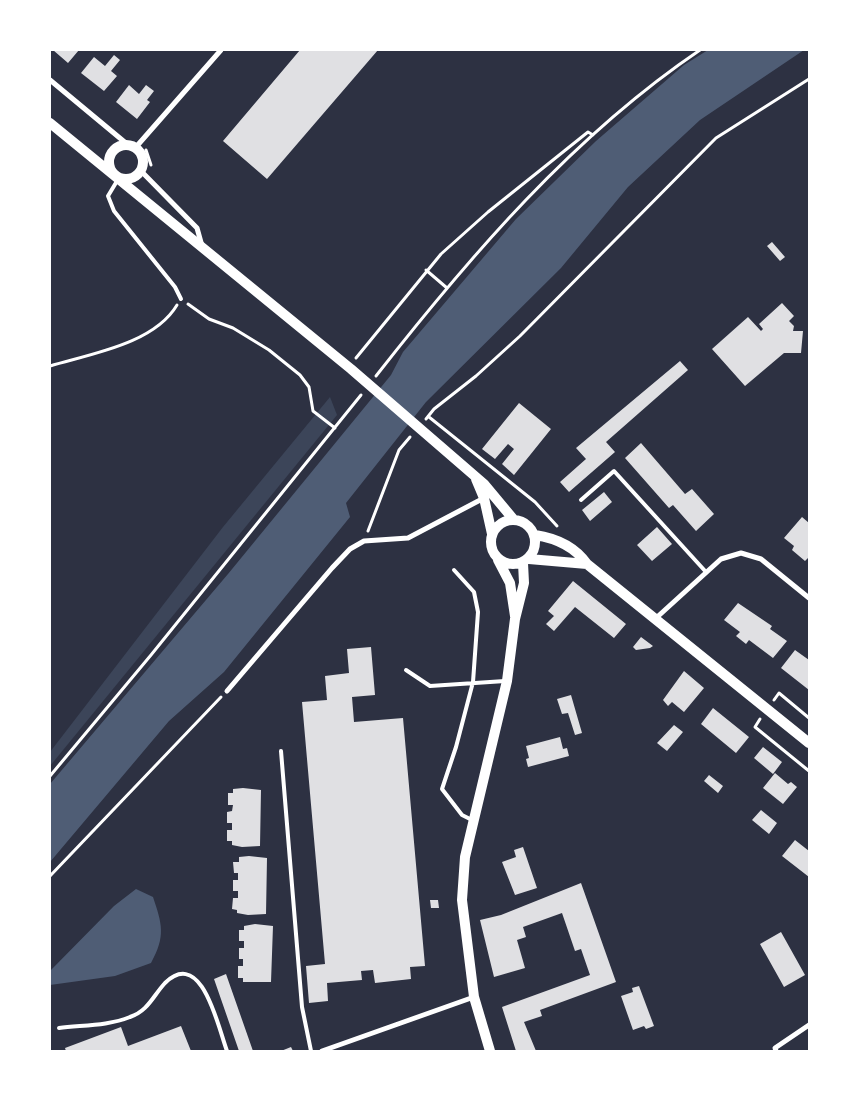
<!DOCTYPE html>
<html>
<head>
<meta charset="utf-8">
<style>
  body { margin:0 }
  #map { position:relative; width:859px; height:1101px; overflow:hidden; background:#2d3142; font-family:"Fira Sans Condensed",sans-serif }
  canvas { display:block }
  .frame { position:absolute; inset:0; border:51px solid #fff; pointer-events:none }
</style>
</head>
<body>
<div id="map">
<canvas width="859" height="1101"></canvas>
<div class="frame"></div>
</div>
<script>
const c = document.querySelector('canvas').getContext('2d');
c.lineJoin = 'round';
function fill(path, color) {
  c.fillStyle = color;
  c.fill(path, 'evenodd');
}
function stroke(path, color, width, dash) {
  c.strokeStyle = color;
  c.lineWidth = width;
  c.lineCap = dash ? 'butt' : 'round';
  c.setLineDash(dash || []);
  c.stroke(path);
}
const green = new Path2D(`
  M330 397 337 415 50 766V752L223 527Z`);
const water = new Path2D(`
  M708 50H804L700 120 628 187 561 268 426 402 346 503 350 517 224 672 169 721 50 862V784L228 574 391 375 403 352 516 219 596 141 684 65Z
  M136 889 153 897C162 924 166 936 151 963L115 976 50 985V971L114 906Z`);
const building = new Path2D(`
  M53 50H79L68 63Z
  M300 50H378L267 179 223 141Z
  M114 55 120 60 111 71 117 76 104 91 81 73 94 57 105 66Z
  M129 85 139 94 146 85 154 91 147 100 150 102 137 119 116 102Z
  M772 242 785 257 780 261 767 246Z
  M782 303 794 316 789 321 794 326 793 331H803L801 353H784L745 386 712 349 748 317 761 331 763 329 759 324Z
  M680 361 688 370 606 442 615 452 569 492 560 482 586 459 576 448Z
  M519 403 551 429 514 475 502 464 514 449 508 444 495 459 482 449Z
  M641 443 685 494 692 489 714 514 696 531 673 505 669 508 625 458Z
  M604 492 612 502 590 521 582 510Z
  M802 517 809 523V557L805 561 792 550 794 546 784 538Z
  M657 527 672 544 652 561 637 545Z
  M573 581 626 624 614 638 575 607 554 631 546 624 554 616 548 611Z
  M738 603 772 626 770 629 787 641 773 658 749 640 746 644 736 636 740 632 724 620Z
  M641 637 653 646 650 648 636 650 633 647Z
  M371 647 375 695 352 697 354 722 403 718 425 966 410 967 411 979 375 983 373 970 361 971 362 980 327 983 328 1001 309 1003 306 966 325 964 302 702 327 700 325 676 349 673 347 649Z
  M795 650 809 660V690L781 668Z
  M684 671 704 688 684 712 672 702 668 706 663 700Z
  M571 695 582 733 575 735 568 713 562 714 557 699Z
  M713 708 749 737 736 753 701 724Z
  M674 725 683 732 667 751 657 743Z
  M560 737 563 749 567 748 569 756 528 767 526 759 529 758 526 746Z
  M763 747 782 762 773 774 754 758Z
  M775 773 788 784 791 782 797 787 783 804 763 788Z
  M709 775 723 786 718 793 704 781Z
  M243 788 261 790 260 846 242 847 232 845V841H227V830H232V823H227V812L232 811 233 805H228V793H233V789Z
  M761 810 777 823 769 834 752 820Z
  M795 840 809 851V877L782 856Z
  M523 847 537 888 515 895 502 862 516 857 514 850Z
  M249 856 267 858 266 914 248 915 237 913V910L232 909 233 898H238V891H233V880H238V873H234L233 862H239V857Z
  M581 883 616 982 540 1010 542 1016 524 1022 536 1051H516L502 1007 590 975 581 949 575 951 562 913 523 927 526 937 517 940 525 968 494 977 480 920 501 915Z
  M430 900H438L439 908H431Z
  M255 924 273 926 271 982H243V978H238V966H243V959H239V948H244V941H239V930H244V926Z
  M781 932 805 975 784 987 760 944Z
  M226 974 253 1051H239L214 979Z
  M639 986 654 1026 646 1029 644 1026 633 1030 621 996 633 992 632 988Z
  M181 1026 191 1051H66L65 1048 121 1027 128 1046Z
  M291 1047 293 1051H281Z`);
const path = new Path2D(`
  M146 150 151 165
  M426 270 447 288
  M188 304 209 319 233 328 269 350 300 375 309 387 313 411 335 428
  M356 358 441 254 488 212 588 132 593 135
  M50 366C90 354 154 344 177 305
  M376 376C470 256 573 136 700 50
  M429 417 535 502 557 526
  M426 419 434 409 476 376 520 336 716 138 809 79
  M368 531 399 450 410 437
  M774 700 779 693 809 718
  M760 719 755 727 809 771
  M50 776 151 655 361 395
  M50 876 221 697`);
const service = new Path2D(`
  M117 181 108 196 114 211 175 287 181 299
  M581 500 614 471 706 572
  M454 570 474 592 478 612 473 682 456 747 442 789 462 815 472 820
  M406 670 430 686 505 681
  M281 751 302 1007 311 1051
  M59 1028C82 1025 108 1026 130 1017 148 1011 153 996 165 983 202 947 218 1027 227 1051`);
const minor = new Path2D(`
  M50 80 127 144
  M136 147 221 50
  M141 171 197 228 202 246
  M655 619 721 559 741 553 761 559 809 598
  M227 691 332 568 350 549 364 541 408 538 484 498
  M322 1051 474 997
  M776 1051 775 1048 809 1025`);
const secondary = new Path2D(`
  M50 123 351 369 484 484 514 520
  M109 162a17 17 0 1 1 34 0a17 17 0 1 1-34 0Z
  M476 479 484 498 492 534
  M491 542a22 22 0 1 1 44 0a22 22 0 1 1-44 0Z
  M535 535C555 538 575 547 587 564L809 743
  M529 559 587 564
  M498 560 510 583 515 616
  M490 1051 474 997 462 900 465 857 507 681 515 619 524 583 523 563`);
fill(green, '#3c4559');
fill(water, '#4f5d75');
fill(building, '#e0e0e3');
stroke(path, '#fff', 3);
stroke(service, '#fff', 4);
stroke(minor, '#fff', 5);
stroke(secondary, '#fff', 10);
</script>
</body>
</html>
